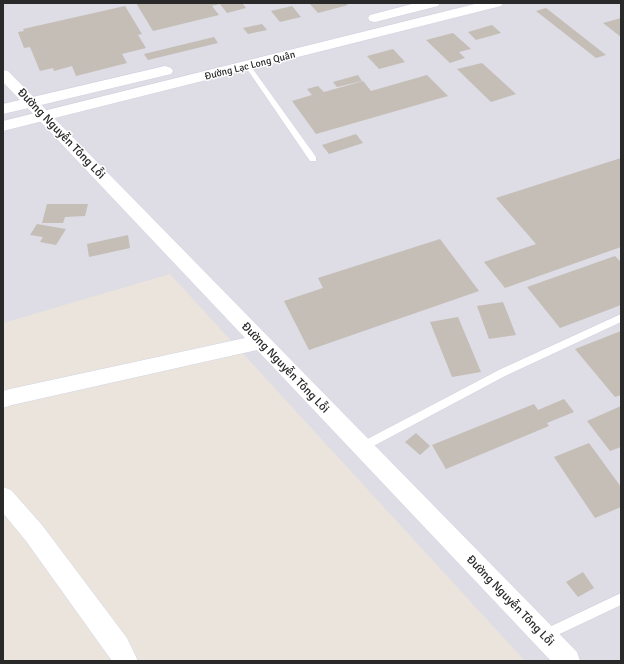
<!DOCTYPE html>
<html>
<head>
<meta charset="utf-8">
<style>
  body { margin:0 }
  #map { position:relative; width:624px; height:664px; overflow:hidden; background:#ebe4dc; font-family:Signika,sans-serif }
  canvas { display:block }
  .frame { position:absolute; inset:0; border:4px solid #292929; pointer-events:none }
</style>
</head>
<body>
<div id="map">
<canvas width="624" height="664"></canvas>
<div class="frame"></div>
</div>
<script>
const c = document.querySelector('canvas').getContext('2d');
c.lineJoin = 'round';
function fill(path, color) {
  c.fillStyle = color;
  c.fill(path, 'evenodd');
}
function stroke(path, color, width, dash) {
  c.strokeStyle = color;
  c.lineWidth = width;
  c.lineCap = dash ? 'butt' : 'round';
  c.setLineDash(dash || []);
  c.stroke(path);
}
function label(font, color, halo, rows, align = 'center') {
  c.font = font + ' Signika,sans-serif';
  c.lineWidth = 3;
  c.setLineDash([]);
  c.textBaseline = 'middle';
  c.strokeStyle = halo;
  c.fillStyle = color;
  for (const [text, x, y, turn = 0] of rows) {
    c.save();
    c.translate(x, y);
    c.rotate((+turn || 0) * Math.PI / 180);
    c.textAlign = isNaN(turn) ? turn : align;
    if (halo) c.strokeText(text, 0, 0);
    c.fillText(text, 0, 0);
    c.restore();
  }
}
const industrial = new Path2D(`
  M3 3H621V661H525L170 274 3 323Z`);
const building = new Path2D(`
  M136 3H242L246 8 227 13 220 4 212 6 219 15 153 31Z
  M309 3H345L348 5 318 13Z
  M125 6 142 34 138 35 146 48 122 54 127 63 76 76 72 66 54 71 53 68 40 71 30 47 24 48 18 32 24 31 23 29Z
  M292 6 301 17 280 22 271 11Z
  M546 8 606 55 596 58 536 11Z
  M621 18V37L603 23Z
  M262 24 267 30 248 34 243 28Z
  M492 25 501 33 476 40 468 32Z
  M453 33 471 49 459 52 465 58 450 63 426 40Z
  M214 37 218 43 148 60 144 54Z
  M393 49 405 62 379 69 367 56Z
  M482 63 516 94 491 102 457 69Z
  M358 75 362 81 337 87 333 82Z
  M427 75 448 96 316 134 292 101 312 95 307 89 318 86 324 92 363 81 371 91Z
  M356 134 363 143 329 154 322 145Z
  M621 158V247L505 288 484 262 536 244 496 198Z
  M47 204H88L85 216 65 217 63 223H42Z
  M37 224 66 229 56 245 40 242 43 237 30 235Z
  M128 235 130 248 89 257 87 244Z
  M440 239 479 291 309 350 284 301 323 288 318 278Z
  M615 256 621 262V305L560 328 527 287Z
  M503 302 516 335 489 339 477 306Z
  M458 317 481 372 452 377 430 322Z
  M621 331V395L615 397 575 349Z
  M564 399 574 412 547 423 540 413 549 426 446 469 432 445 534 404 538 410Z
  M621 406V447L610 451 587 421Z
  M416 433 430 446 420 455 405 442Z
  M589 443 621 487V507L595 518 554 457Z
  M583 572 594 588 578 597 566 582Z`);
const service = new Path2D(`
  M246 65H250L316 157V161H310L245 66Z
  M621 314V322L505 376 366 450 362 452 358 450 357 447 358 444 499 370Z
  M621 593V605L549 639 545 641 541 639 539 635 541 631Z`);
const minor = new Path2D(`
  M3 70 8 71 577 652 580 661H551L257 350 12 405 3 408V391L10 389 245 338 3 82Z
  M3 487 11 490 42 525 127 638 138 661H112L26 541 3 513Z`);
const secondary = new Path2D(`
  M416 3H440L438 6 375 22 370 21 368 18 370 15Z
  M479 3H503L501 6 3 131V121Z
  M165 66 171 68 173 71 171 74 3 114V104Z`);
const farStreetnames = [
  ["Đường Lạc Long Quân",250,66,-14]
];
const streetNames = [
  ["Đường Nguyễn Tông Lỗi",61,134,46],
  ["Đường Nguyễn Tông Lỗi",285,368,46],
  ["Đường Nguyễn Tông Lỗi",510,601,46]
];
fill(industrial, '#dedce4');
fill(building, '#c4beb7');
stroke(service, '#d1d4e2', 1);
stroke(minor, '#d1d4e2', 1);
stroke(secondary, '#d1d4e2', 1);
fill(service, '#fff');
fill(minor, '#fff');
fill(secondary, '#fff');
label('10px', '#292929', '#fff', farStreetnames);
label('12px', '#292929', '#fff', streetNames);
</script>
</body>
</html>
